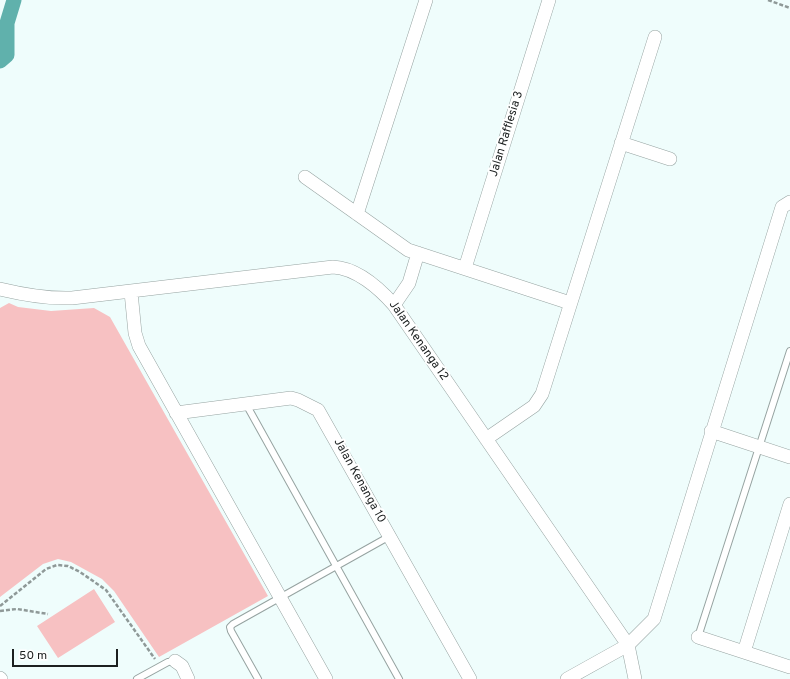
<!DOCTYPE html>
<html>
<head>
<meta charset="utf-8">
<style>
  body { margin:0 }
  #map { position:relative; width:790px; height:679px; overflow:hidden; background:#effdfc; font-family:Overpass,sans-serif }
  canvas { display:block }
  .scale { position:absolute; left:12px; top:649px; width:106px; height:18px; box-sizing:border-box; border:2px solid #1c2020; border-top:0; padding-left:5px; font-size:12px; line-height:14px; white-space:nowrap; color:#1c2020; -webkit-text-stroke:3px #fff; paint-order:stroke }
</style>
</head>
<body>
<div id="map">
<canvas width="790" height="679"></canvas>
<div class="scale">50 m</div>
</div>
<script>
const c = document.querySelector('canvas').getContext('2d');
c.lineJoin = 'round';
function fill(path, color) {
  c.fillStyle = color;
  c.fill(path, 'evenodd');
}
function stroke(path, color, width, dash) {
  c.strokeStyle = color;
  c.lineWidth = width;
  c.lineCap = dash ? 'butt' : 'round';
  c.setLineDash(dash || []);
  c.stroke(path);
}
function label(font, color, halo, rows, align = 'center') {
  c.font = font + ' Overpass,sans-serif';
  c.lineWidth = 4;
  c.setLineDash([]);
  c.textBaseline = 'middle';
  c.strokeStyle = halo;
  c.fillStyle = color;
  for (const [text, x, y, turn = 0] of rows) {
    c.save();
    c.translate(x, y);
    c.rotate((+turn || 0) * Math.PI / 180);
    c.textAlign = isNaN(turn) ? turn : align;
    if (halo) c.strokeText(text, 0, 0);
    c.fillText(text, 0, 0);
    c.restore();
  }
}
const green = new Path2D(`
  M9 303 18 307 51 311 94 308 110 317 268 596 159 657 114 591 102 579 71 562 58 559 43 564 0 597V308Z
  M94 589 115 622 58 658 37 626Z`);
const canal = new Path2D(`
  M0 61 7 55V23L14 0`);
const path = new Path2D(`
  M768 0 790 8
  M0 606 46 569 57 565 68 566 80 572 106 590 155 659
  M0 611 17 609 48 614`);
const lane = new Path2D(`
  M246 404 399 679
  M698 637 790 351
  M137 679 168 662 175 661
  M258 679 231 631 230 627 233 624 390 536`);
const street = new Path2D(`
  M621 143 670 159
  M305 177 408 250 570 303
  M357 214 426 0
  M465 268 549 0
  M0 289C25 295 47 299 72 298L333 267C356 268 379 288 394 305L628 645 635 679
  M131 292 135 333 139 346 326 679
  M394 305 409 283 418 253
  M176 413 291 398 298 400 318 410 470 679
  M711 431 790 457
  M486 439 534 406 542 394 655 37
  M698 637 790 667
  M744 652 790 504
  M175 661 182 666 188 679
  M0 678 1 679
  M567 679 628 645 654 619 782 207 790 202`);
const streetNames = [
  ["Jalan Rafflesia 3",507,134,-73],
  ["Jalan Kenanga 12",418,341,55],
  ["Jalan Kenanga 10",359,481,61]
];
fill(green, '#f7c1c2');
stroke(canal, '#60b1ac', 15);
stroke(lane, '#96a3a1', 8);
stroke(street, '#96a3a1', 14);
stroke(path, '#8f9998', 2.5, [4, 2]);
stroke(lane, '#fff', 6);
stroke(street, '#fff', 13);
label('12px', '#1c2020', '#fff', streetNames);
</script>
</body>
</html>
